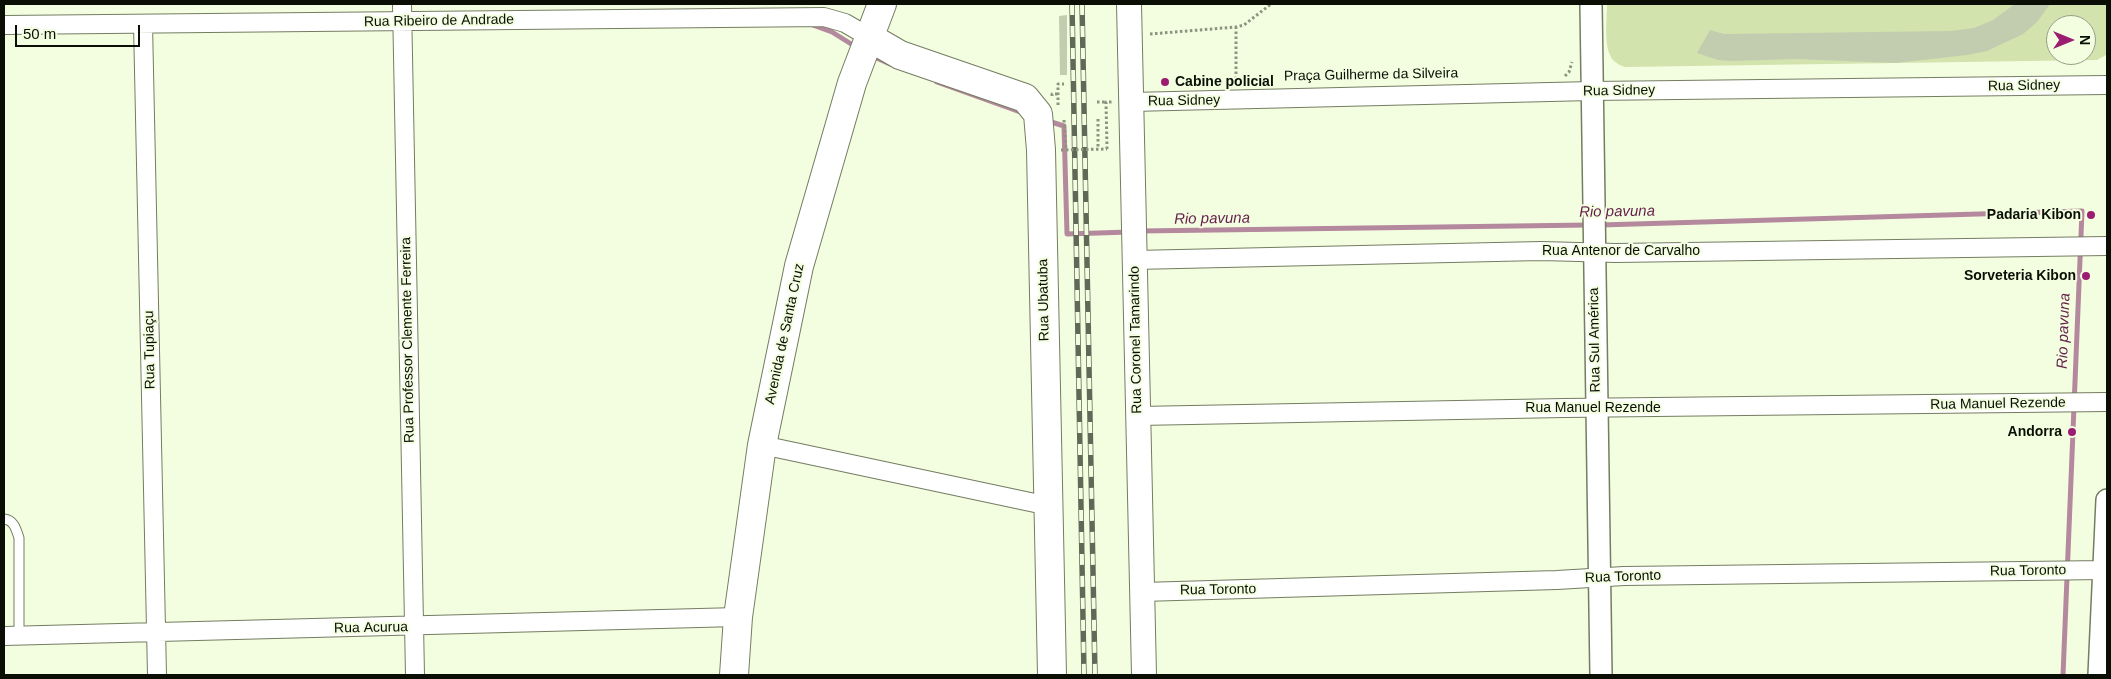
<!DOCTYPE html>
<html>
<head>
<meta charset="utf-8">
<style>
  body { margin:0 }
  #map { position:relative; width:2111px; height:679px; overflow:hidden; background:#f3fee0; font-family:Helvetica,sans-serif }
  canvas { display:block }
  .frame { position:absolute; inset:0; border:5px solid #0b0e05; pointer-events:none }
  .north { position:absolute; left:2046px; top:15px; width:50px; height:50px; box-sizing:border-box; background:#f3fee0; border:1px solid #969e88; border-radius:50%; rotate:90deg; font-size:14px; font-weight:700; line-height:20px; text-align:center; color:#0b0e05 }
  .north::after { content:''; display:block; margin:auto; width:18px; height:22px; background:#9c1c71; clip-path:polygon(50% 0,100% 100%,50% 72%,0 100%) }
  .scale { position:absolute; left:15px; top:25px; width:125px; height:22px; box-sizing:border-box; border:2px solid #0b0e05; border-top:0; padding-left:6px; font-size:15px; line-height:18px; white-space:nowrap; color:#0b0e05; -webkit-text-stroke:4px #f3fee0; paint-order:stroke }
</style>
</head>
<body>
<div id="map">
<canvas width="2111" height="679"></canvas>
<div class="frame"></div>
<div class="north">N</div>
<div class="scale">50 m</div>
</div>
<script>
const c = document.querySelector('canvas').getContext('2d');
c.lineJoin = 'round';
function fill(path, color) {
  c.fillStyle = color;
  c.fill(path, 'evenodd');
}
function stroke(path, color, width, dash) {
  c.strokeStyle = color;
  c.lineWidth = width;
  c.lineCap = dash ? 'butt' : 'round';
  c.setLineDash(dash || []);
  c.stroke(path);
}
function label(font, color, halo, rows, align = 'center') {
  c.font = font + ' Helvetica,sans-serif';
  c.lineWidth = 4;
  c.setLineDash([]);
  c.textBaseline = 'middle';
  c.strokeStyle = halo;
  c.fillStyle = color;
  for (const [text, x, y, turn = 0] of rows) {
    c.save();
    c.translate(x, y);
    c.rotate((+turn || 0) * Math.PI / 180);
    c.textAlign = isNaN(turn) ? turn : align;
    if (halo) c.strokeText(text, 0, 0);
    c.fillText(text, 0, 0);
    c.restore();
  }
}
const green = new Path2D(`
  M1607 4H2107V52L2106 55 2097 60 1625 67C1619 65 1612 61 1610 55 1604 43 1607 18 1607 4ZM2056 25H2086V55H2056Z`);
const stream = new Path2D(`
  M810 24 832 32 856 47
  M870 55 890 64
  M937 82 1023 113
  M1048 121 1064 126 1067 234 1129 232
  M1600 225 2082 211 2063 675
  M1140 231 1589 225`);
const building = new Path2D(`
  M2015 4H2050L2037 22 2023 34 1987 51 1967 55 1895 63 1796 59 1730 61 1718 60 1697 53 1710 30 1724 34 1951 31 1974 28 1993 20Z
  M1067 15V75H1060L1059 16Z`);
const path = new Path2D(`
  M1150 34 1236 27 1244 25 1271 4
  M1565 76 1569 72 1572 62
  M1236 84V27
  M1052 96V94H1058
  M1097 102H1106
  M1058 105V84H1064
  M1098 119V149
  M1064 120 1066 150
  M1107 149 1106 102H1112`);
const service = new Path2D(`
  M4 519C14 520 16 529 19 538V636`);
const minor = new Path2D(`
  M402 4 415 675
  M143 24 157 675
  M4 25 824 17 845 23 869 37
  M1131 102 1592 91 2107 85
  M1134 260 1541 251 1616 253 2107 246
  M1138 416 1564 408 2107 402
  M762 445 1049 506
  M1142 592 1557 580 1624 576 2104 570 2107 568
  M4 636 738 617`);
const tertiary = new Path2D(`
  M1591 4 1601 675
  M2099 675 2107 500`);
const secondary = new Path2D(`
  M1129 4 1144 675`);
const primary = new Path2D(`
  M869 37 900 55 1025 98 1038 114 1041 150 1052 675
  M734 675 738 617 762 445 799 266 852 83 882 4`);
const rail = new Path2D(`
  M1072 4 1084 675
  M1082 4 1095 675`);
const pathBridge = new Path2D(`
  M1061 150 1107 149`);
const markers = [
  [1165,82,5,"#9c1c71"],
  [2091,215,5,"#9c1c71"],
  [2086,276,5,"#9c1c71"],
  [2072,432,5,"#9c1c71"]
];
const streetNames = [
  ["Rua Ribeiro de Andrade",439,21,-1],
  ["Praça Guilherme da Silveira",1371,75,-1],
  ["Rua Sidney",2024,86,-1],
  ["Rua Sidney",1619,91,-1],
  ["Rua Sidney",1184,101,-1],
  ["Rua Antenor de Carvalho",1621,251],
  ["Rua Ubatuba",1044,300,-91],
  ["Avenida de Santa Cruz",785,334,-78],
  ["Rua Professor Clemente Ferreira",408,340,-91],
  ["Rua Coronel Tamarindo",1136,340,-91],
  ["Rua Sul América",1595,340,-91],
  ["Rua Tupiaçu",150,350,-91],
  ["Rua Manuel Rezende",1998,404,-1],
  ["Rua Manuel Rezende",1593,408],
  ["Rua Toronto",2028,571,-1],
  ["Rua Toronto",1623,577,-2],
  ["Rua Toronto",1218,590,-1],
  ["Rua Acurua",371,628,-1]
];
const poiNames = [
  ["Cabine policial",1175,82,"left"],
  ["Padaria Kibon",2081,215],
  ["Sorveteria Kibon",2076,276],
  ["Andorra",2062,432]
];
const waterNames = [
  ["Rio pavuna",1617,212,-1],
  ["Rio pavuna",1212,219,-1],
  ["Rio pavuna",2064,331,-88]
];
fill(green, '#d2e3ae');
stroke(stream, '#b4889d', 5);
fill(building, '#c2ccaf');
stroke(service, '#747c62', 11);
stroke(minor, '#747c62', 20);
stroke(tertiary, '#747c62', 24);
stroke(secondary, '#747c62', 26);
stroke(primary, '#747c62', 30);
stroke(path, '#8c937f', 3, [2.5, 2.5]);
stroke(service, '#fff', 9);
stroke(minor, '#fff', 18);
stroke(tertiary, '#fff', 21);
stroke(secondary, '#fff', 24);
stroke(primary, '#fff', 28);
stroke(rail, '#626857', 5.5);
stroke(rail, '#f3fee0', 4, [11]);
stroke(pathBridge, '#8c937f', 3, [2.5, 2.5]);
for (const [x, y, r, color] of markers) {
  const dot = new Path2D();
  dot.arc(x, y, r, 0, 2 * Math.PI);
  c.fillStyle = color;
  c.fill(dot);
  stroke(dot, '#f3fee0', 2);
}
label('14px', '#0b0e05', '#f3fee0', streetNames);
label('bold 14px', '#0b0e05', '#f3fee0', poiNames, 'right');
label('italic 15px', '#641e4a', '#f3fee0', waterNames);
</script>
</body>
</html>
